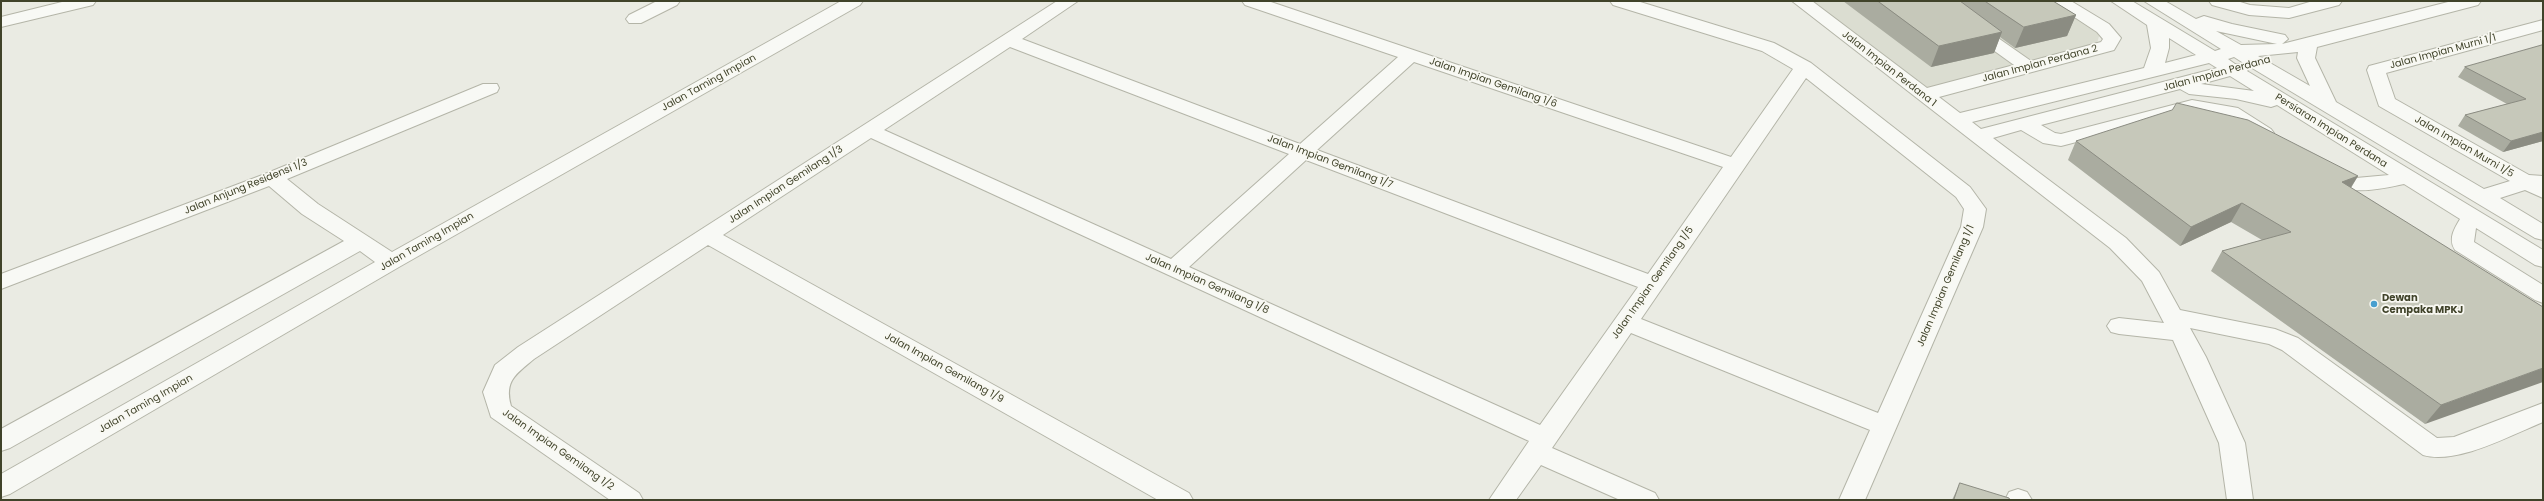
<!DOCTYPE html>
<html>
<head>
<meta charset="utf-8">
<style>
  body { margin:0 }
  #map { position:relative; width:2544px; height:501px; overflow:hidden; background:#eaebe3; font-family:Poppins,sans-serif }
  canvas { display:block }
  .frame { position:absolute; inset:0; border:2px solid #40432a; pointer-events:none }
</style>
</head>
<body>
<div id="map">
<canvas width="2544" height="501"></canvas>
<div class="frame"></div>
</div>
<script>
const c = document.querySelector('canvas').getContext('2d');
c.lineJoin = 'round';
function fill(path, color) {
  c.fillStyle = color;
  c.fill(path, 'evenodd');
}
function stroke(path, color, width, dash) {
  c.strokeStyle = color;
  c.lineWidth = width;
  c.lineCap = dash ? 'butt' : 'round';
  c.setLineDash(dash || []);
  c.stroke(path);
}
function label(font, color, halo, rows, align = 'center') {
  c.font = font + ' Poppins,sans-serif';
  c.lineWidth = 3.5;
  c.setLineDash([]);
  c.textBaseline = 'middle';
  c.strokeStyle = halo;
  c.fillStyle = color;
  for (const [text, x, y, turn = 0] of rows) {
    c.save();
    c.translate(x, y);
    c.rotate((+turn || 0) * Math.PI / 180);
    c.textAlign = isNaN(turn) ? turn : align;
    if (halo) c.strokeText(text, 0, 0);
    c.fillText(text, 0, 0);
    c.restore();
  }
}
const built = new Path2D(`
  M1810 1H2050L2093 28 2099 36 2097 44 1925 88Z`);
const minor = new Path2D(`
  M66 1H96L93 5 1 27V17Z
  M657 1H680L677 5 641 23H629L626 19 629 15Z
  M841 1H863L860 5 399 267 10 494 1 497V474L375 262 360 251 10 448 1 451V429L344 241 302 214 269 186 1 289V274L265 174 483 84H497L499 88 497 92 287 179 318 204 392 252Z
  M1057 1H1078L1022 39 1300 144 1398 57 1245 5 1242 1H1268L1731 157 1793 69 1762 51 1613 5 1610 1H1637L1774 43 1811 63 1970 187 1986 209 1983 227 1865 500H1839L1870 430 1631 333 1552 448 1655 493 1659 500H1620L1541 465 1516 500H1489L1529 441 871 138 723 235 1189 493 1193 500H1158L708 245 534 359C516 374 504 381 511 406L639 493 643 500H610L491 417 483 392 495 365 518 347ZM1010 47 1289 154 1171 259 884 130ZM1414 62 1723 167 1648 274 1317 150ZM1806 78 1956 197 1964 209 1961 227 1878 413 1641 319ZM1306 160 1638 287 1540 425 1189 267Z
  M1792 1H1812L1927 88 2014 65 1925 1H1945L2031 61 2101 42 2103 39 2097 32 2050 1H2071L2109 24 2121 38 2114 50 1939 97 1960 113 2144 68 2151 48 2147 25 2111 1H2132L2215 51 2221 49 2144 1H2165L2196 19 2204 16 2232 24 2285 35 2288 39 2282 44 2452 1H2481L2478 5 2317 47 2315 58 2336 102 2484 189 2510 181 2379 106 2367 70 2369 66 2543 20V30L2386 73 2395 99 2529 175 2543 176V198L2525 190 2500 198 2543 224V240L2535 238 2247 65 2249 68 2247 71 2543 250V267L2535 265 2476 228 2474 242 2543 285V303L2535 300 2455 250C2448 239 2454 229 2460 219L2404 184C2377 190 2335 199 2316 171L2319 167 2326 165 2333 167 2356 178 2389 175 2277 105 2271 107 2236 99 2189 94 2180 89 2041 125 2055 133 2061 134 2192 100 2238 108 2271 129 2274 133 2271 137H2257L2225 117 2192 112 2061 146 2043 143 2021 130 1993 138 2126 238 2159 272 2180 310 2275 329 2298 338 2437 438 2454 437 2543 403V422C2511 435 2457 465 2423 455L2282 350 2269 344 2190 328 2206 357 2245 443 2253 500H2227L2219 443 2173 340 2119 334 2111 332 2107 326 2111 320 2119 318 2164 323 2142 281 2110 248ZM2216 31 2277 44 2241 45ZM2169 38 2196 55 2165 63 2169 48ZM2298 52 2297 58 2310 86 2258 56ZM2234 57 2245 64H2235L2228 59ZM2209 63 2217 68 1981 129 1972 122ZM2230 76 2254 91 2201 84Z
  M2209 1H2237L2250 5 2289 8 2313 1H2342L2339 5 2289 18 2249 15 2212 5Z
  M2018 489 2027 492 2032 500H2005L2009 492Z`);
const wall = new Path2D(`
  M1843 1H2053L2076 15 2067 36 2015 48 2000 37 1994 53 1931 67Z
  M2543 45V141L2503 152 2458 126 2465 115 2507 104 2458 77 2465 67Z
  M2076 141 2358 176 2351 188 2543 307 2425 424 2211 271 2222 251 2262 240 2231 222 2180 246 2068 160Z
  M1960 483 2010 500H1952Z`);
const shadedWall = new Path2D(`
  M2076 15 2067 36 2015 48 2024 27Z
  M2002 32 1994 53 1931 67 1939 46Z
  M2543 132V141L2503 152 2511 141Z
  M2358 176 2346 195 2342 182Z
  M2242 203 2231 222 2180 246 2191 227Z
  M2543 368V382L2425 424 2441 405Z`);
const building = new Path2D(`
  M1878 1H1960L2002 32 1939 46Z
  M1985 1H2053L2076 15 2024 27Z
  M2543 45V132L2511 141 2465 115 2526 99 2465 67Z
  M2177 103 2248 120 2358 176 2342 182 2543 307V368L2441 405 2222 251 2291 232 2242 203 2191 227 2076 141 2172 110Z
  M1960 483 2009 498 2010 500H1954Z`);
const markers = [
  [2374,304,4,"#489fcf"]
];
const streetNames = [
  ["Jalan Impian Murni 1/1",2443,52,-15],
  ["Jalan Impian Perdana 2",2040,64,-15],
  ["Jalan Impian Perdana 1",1889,69,38],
  ["Jalan Impian Perdana",2217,74,-15],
  ["Jalan Taming Impian",709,83,-29],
  ["Jalan Impian Gemilang 1/6",1493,83,19],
  ["Persiaran Impian Perdana",2331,131,32],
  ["Jalan Impian Murni 1/5",2464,147,30],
  ["Jalan Impian Gemilang 1/7",1330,162,21],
  ["Jalan Impian Gemilang 1/3",786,185,-33],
  ["Jalan Anjung Residensi 1/3",246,187,-22],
  ["Jalan Taming Impian",427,242,-30],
  ["Jalan Impian Gemilang 1/5",1653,283,-55],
  ["Jalan Impian Gemilang 1/8",1207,284,24],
  ["Jalan Impian Gemilang 1/1",1946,286,-67],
  ["Jalan Impian Gemilang 1/9",944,368,29],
  ["Jalan Taming Impian",146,404,-30],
  ["Jalan Impian Gemilang 1/2",558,450,35]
];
const poiNames = [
  ["Dewan",2382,298],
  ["Cempaka MPKJ",2382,310]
];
fill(built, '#dbddd1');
stroke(minor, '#b4b5a8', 2);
fill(minor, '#f8f9f5');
fill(wall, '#aaaca0');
fill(shadedWall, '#8b8c82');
fill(building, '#c6c8ba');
stroke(building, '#8b8c82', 1);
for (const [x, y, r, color] of markers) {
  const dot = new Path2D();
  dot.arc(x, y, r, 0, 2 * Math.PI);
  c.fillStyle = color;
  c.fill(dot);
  stroke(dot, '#f8f8f2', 1.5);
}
label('10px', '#40432a', '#f8f8f2', streetNames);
label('bold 10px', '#40432a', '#f8f8f2', poiNames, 'left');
</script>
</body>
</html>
